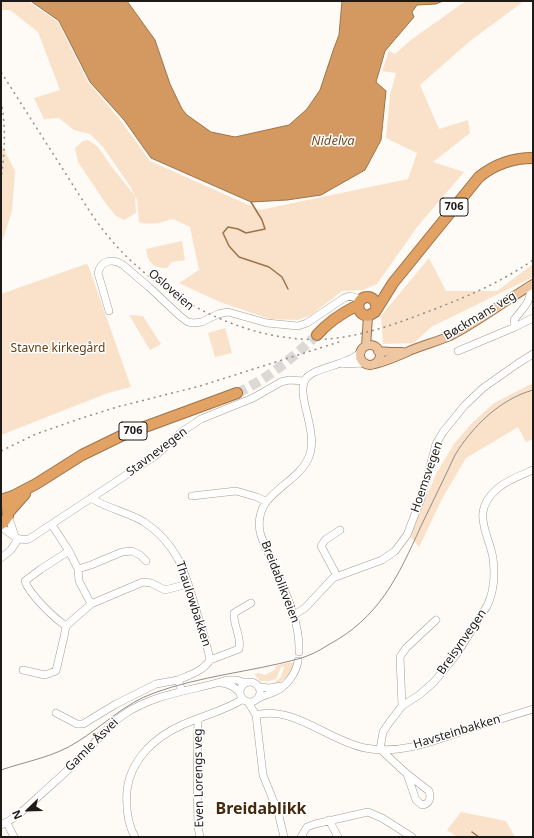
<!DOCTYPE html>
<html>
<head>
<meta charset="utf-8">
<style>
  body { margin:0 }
  #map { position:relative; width:534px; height:838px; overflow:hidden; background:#fefaf6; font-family:"Noto Sans",sans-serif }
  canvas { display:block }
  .frame { position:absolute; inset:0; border:2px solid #1e1a17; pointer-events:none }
  .north { position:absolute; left:8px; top:790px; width:40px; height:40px; -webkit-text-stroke:3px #fff; paint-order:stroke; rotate:247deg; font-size:11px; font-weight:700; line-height:16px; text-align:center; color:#1e1a17 }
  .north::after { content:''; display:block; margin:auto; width:14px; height:18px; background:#1e1a17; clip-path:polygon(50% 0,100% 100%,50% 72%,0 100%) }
</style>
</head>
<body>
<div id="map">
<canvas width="534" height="838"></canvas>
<div class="frame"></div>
<div class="north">N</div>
</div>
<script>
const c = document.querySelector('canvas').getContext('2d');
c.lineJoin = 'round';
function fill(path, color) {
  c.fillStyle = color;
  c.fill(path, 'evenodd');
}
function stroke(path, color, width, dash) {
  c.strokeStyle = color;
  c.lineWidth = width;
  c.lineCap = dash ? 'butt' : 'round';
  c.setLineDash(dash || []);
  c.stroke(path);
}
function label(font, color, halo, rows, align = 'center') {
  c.font = font + ' "Noto Sans",sans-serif';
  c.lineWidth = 3;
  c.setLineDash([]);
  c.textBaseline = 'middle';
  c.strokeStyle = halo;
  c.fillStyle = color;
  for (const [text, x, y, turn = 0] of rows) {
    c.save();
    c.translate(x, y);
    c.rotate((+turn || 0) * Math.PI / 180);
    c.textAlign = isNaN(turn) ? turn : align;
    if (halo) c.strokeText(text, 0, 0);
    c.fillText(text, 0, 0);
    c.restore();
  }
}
const green = new Path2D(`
  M1 1H28L58 22 88 82 121 121 150 161 260 210 408 179 417 153 386 138 390 95 396 73 382 71 389 51 395 54 412 39 466 1H524L470 41 420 85 439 129 468 120 470 133 433 162 464 172 417 227 377 284 363 290 342 291 310 316 297 320 270 319 220 302 179 283 199 270 190 227 173 219C162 222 150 226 139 222L137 200 130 186 103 147 90 134 74 130 59 118 44 119 34 98 60 90 38 32 10 10H1Z
  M88 140 98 147 111 166 135 196 136 213 124 220 116 216 107 205 78 162 75 148 83 141Z
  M1 144 15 171 12 211 1 245Z
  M182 241 185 260 172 262 167 268C153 268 148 263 146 249Z
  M429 258 446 291H497L533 264V277L431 327 414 343 383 344 381 316Z
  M86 264 88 265 131 387 108 393 1 435V294Z
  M129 315 143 316 161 344 150 350Z
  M225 328 232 353 215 357 208 333Z
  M533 383V439L526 442 518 427 466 458 443 497 419 547 410 536 436 474 454 444 470 425 494 403Z
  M290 662 291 663 295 662C292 674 284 682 272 685L281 677 284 667H281L276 679 269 681H260L254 674 259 673 265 675 276 669 275 666Z
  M461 812 506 821 515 837H457L447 830Z`);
const water = new Path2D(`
  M31 1H127L155 40 170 84 182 109 187 115 211 132 235 137 289 125 307 109 320 90 334 48 339 35 342 1H443L436 4 417 5 412 12 414 17 385 51 376 82 386 91 381 140 365 170 321 195 287 200 251 202 151 158 124 120 90 82 59 21Z`);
const stream = new Path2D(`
  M251 202 262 220 265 229 246 233 238 229 228 227 223 233 229 246 239 257 269 267 282 277 288 289
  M472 832 479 837`);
const highwayTunnel = new Path2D(`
  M237 393C268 379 292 358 317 335`);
const minor = new Path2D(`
  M109 311 98 273C101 260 113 258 123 265L149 287 181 317 188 322 193 323 202 322 218 314 228 312 267 323 298 326 307 323 344 298 350 296 361 299
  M515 327 533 318
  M458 351 515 327 514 320C521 310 534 300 529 286
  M344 364 365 363
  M192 496 236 491 257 497 265 501
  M91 498C108 509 128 512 144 522 179 545 186 575 197 613 202 628 207 644 210 660 203 671 190 675 178 680L182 691
  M8 516 15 536
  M52 525 69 551 78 569 79 581 91 604
  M1 527C11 533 17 542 29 539L155 456 183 431 201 419 253 398 281 382 289 380 304 381
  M1 558 11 550 18 539
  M78 569 91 565 122 552 132 551 140 555 146 561
  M337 576 321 546 325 540 340 530
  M294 615 305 608 333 578 382 560 395 551 407 535 422 496 436 444 443 432 465 405 483 388 517 364 533 354
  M66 626C54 618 29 594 25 581L41 569 69 551
  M299 652C300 618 283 588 270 557 267 550 262 540 260 532 253 492 296 487 309 457 319 432 296 396 305 380 312 367 347 366 361 352
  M210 660 239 649C242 637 233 626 234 613L251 603
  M23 670 45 675 56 671 64 637 66 626 91 604 143 582 151 583 165 590 188 584
  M240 692a10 10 0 1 1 20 0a10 10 0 1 1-20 0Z
  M222 683C230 684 235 687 240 693
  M259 687 270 688 281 686
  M259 698C264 695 271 694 276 691 287 686 296 673 298 661
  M248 702 256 715 263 775 278 812 284 837
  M402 706 400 657 406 648 436 620
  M56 713 77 724H83L116 704 156 684 178 680
  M256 715C293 705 329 741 365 748 400 755 434 741 466 730 488 723 511 716 533 709
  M198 719 197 778 198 827 200 837
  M407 774 416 800 422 805C430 804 431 798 429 791L407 774 380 749 383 732 389 723 402 706 419 695 434 682 456 655 487 606C494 592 495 574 493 558 488 531 470 512 498 488 508 480 521 475 533 470
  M329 820 338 837
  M7 823 14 837
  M1 825C15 819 26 808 37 798 52 784 68 771 82 756 96 742 107 726 123 715 155 693 192 691 227 680H237L246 683
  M135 837C127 823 126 805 127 790 131 759 155 737 182 725 202 716 224 711 243 699
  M301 837 307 827 315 824 368 812 382 818 412 837`);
const major = new Path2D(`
  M360 355a10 10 0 1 1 20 0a10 10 0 1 1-20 0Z
  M366 346 368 316
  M378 351 390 352H402
  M375 364C386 361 396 357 407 352 420 346 436 342 450 336 479 321 505 301 533 284`);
const highway = new Path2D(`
  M376 310C378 298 366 292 359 302 357 309 360 315 368 316L375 312 393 283 479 177C495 164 512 158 533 158
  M317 335C328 322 342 313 358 305
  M1 500 13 496 36 484 82 455 123 435 237 393
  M9 512 25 494
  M1 524 4 522 8 516 7 506`);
const tram = new Path2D(`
  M1 770C27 761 54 757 77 742 103 726 125 703 154 693 200 676 250 672 298 659 309 656 319 651 328 645 379 618 398 577 421 526 432 503 444 479 455 455 472 427 500 399 533 390`);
const rail = new Path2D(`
  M1 72C22 105 43 138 64 171 82 199 99 229 123 253 175 306 261 348 337 338 368 334 398 323 427 312 464 298 500 283 533 260
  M1 101C6 127 5 152 1 178
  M1 451 36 434 79 419 117 407 200 386 342 341`);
const shields = [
  [454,207,28],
  [133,431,28]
];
const shieldNames = [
  ["706",454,207],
  ["706",133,431]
];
const streetNames = [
  ["Osloveien",171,290,41],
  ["Bøckmans veg",480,316,-31],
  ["Stavnevegen",157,452,-37],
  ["Hoemsvegen",427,477,-71],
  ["Breidablikveien",280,582,69],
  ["Thaulowbakken",193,604,72],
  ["Breisynvegen",462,642,-55],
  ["Havsteinbakken",457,732,-17],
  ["Gamle Åsvei",92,745,-45],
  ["Even Lorengs veg",199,778,-91]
];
const parkNames = [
  ["Stavne kirkegård",58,349]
];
const waterNames = [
  ["Nidelva",333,141]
];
const districtNames = [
  ["Breidablikk",261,809]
];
fill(green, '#fae1ca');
fill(water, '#d49960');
stroke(water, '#9d734a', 1);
stroke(stream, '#9d734a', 1.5);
stroke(highwayTunnel, '#dcd8d5', 10, [10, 5]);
stroke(minor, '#a59c94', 8);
stroke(major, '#9d7249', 10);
stroke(highway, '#9d7249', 12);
stroke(minor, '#fff', 7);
stroke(major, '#eec7a2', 8);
stroke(highway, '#e2a264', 10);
stroke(tram, '#918d8a', 1);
stroke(rail, '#918d8a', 1.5, [2, 4]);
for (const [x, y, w] of shields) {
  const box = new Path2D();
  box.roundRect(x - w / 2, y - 9, w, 18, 3);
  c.fillStyle = '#fff';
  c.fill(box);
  stroke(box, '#1e1a17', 1);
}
label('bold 11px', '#1e1a17', null, shieldNames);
label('12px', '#1e1a17', '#fff', streetNames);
label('12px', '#684015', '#fff', parkNames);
label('italic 13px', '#744c22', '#fff', waterNames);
label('bold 16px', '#46290b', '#fff', districtNames);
</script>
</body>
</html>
